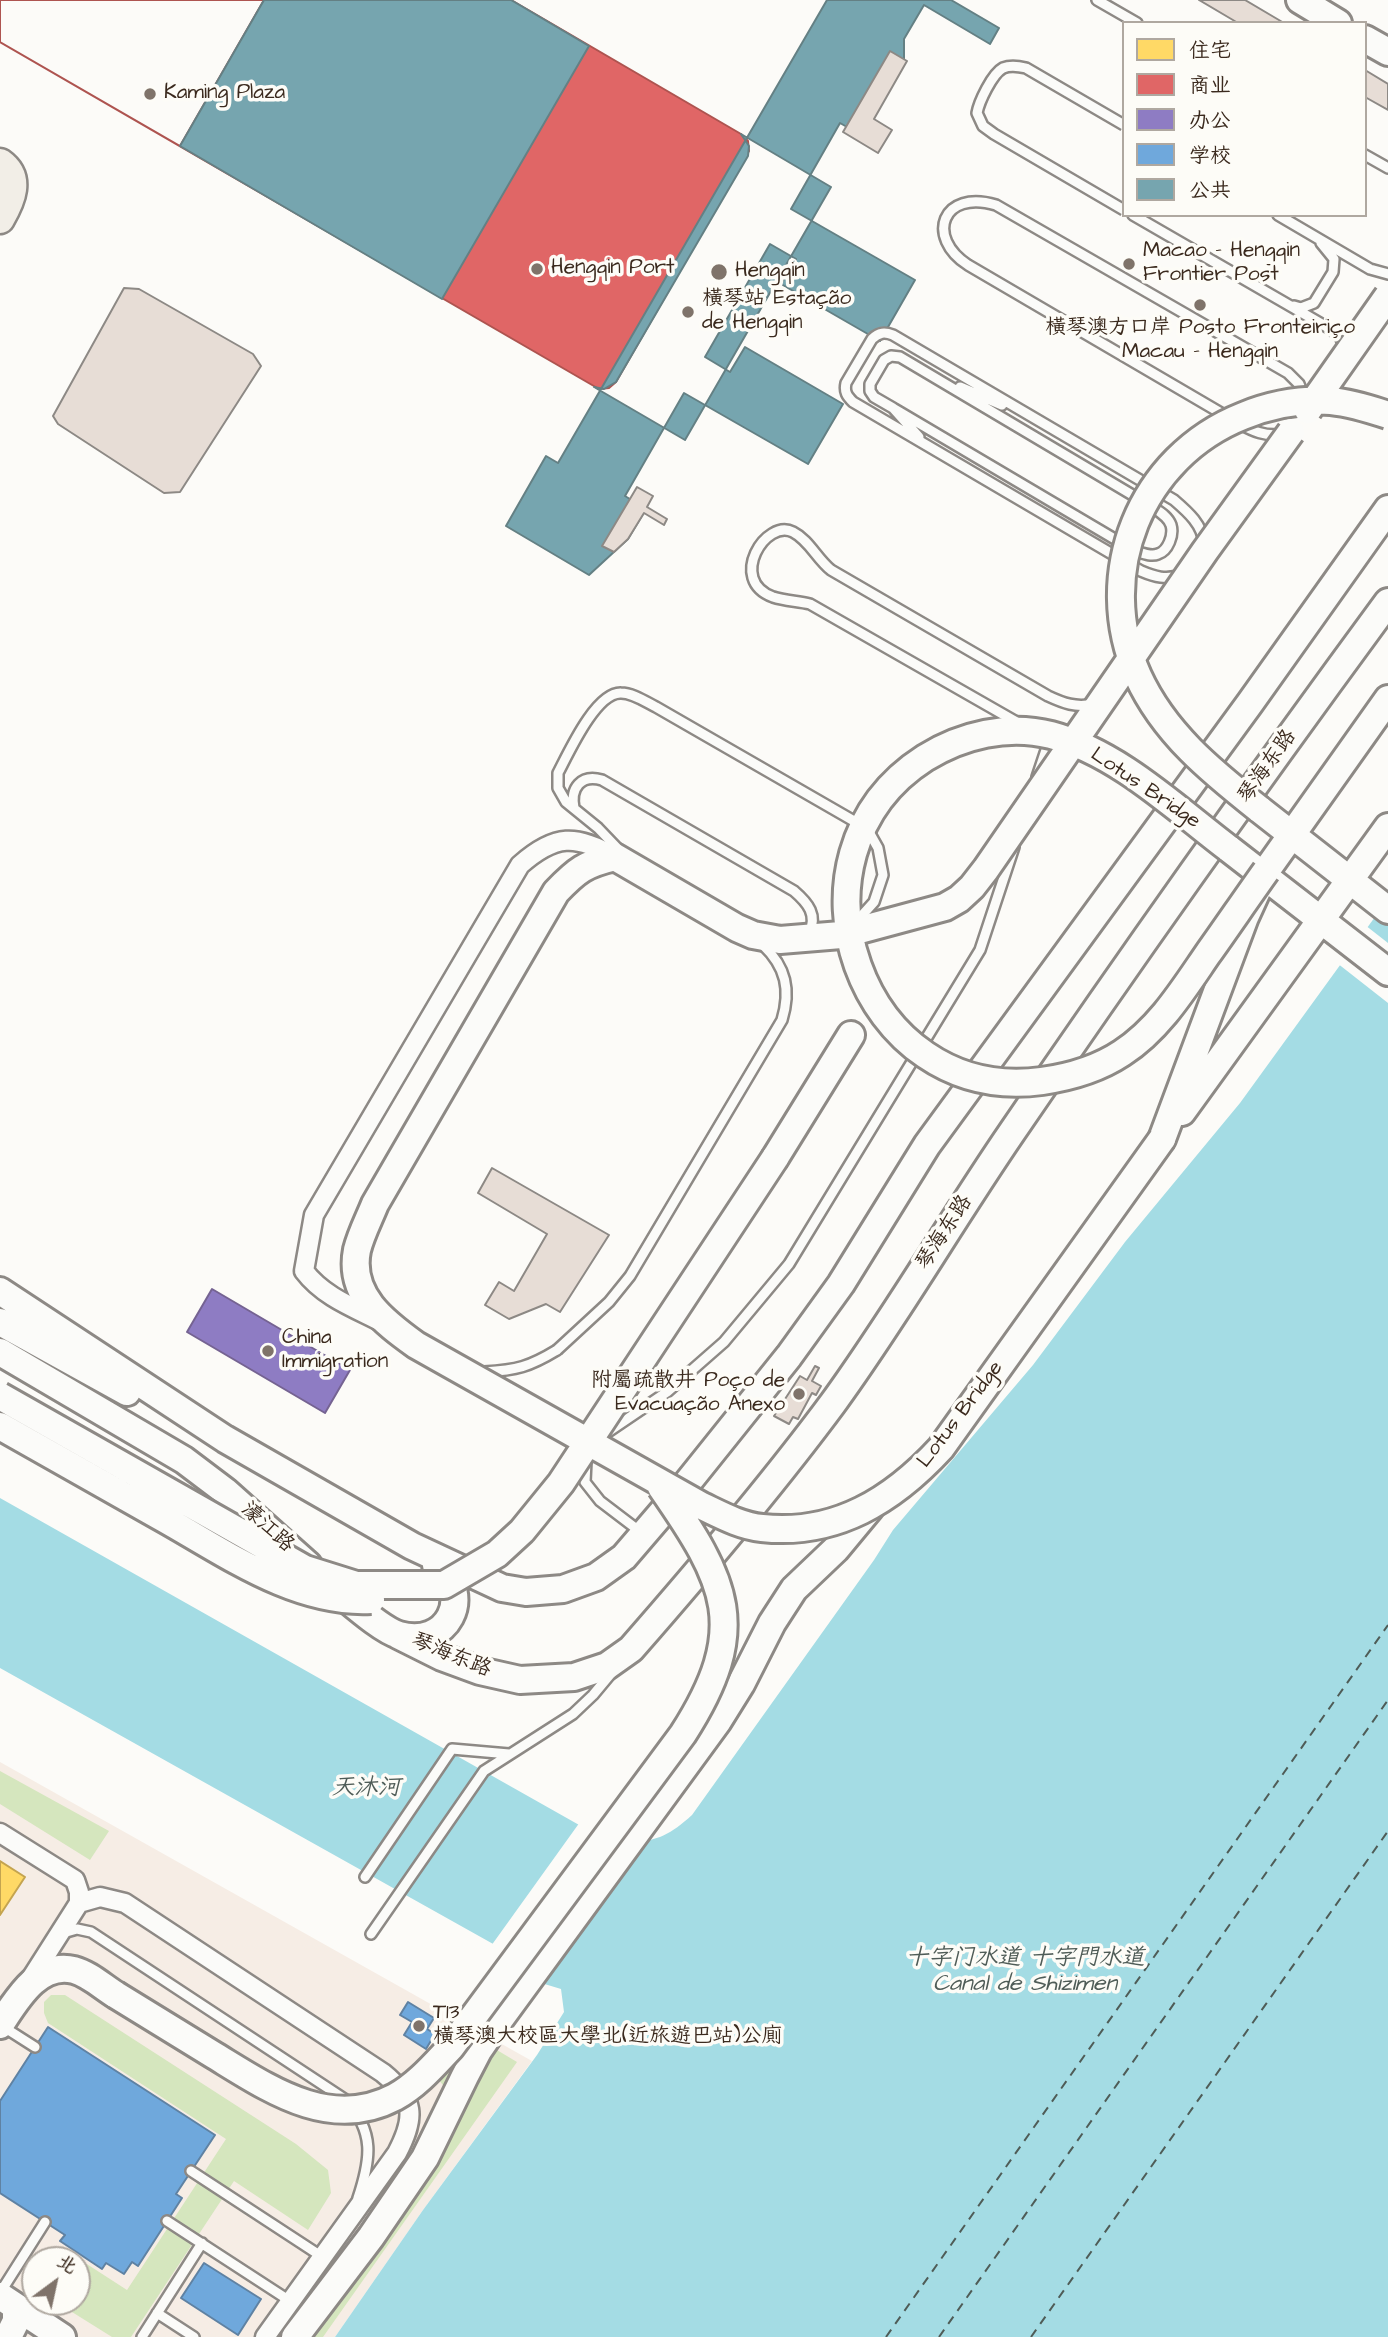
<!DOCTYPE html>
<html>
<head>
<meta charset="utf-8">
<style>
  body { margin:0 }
  #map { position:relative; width:1388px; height:2337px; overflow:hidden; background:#fcfbf8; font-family:"Architects Daughter","LXGW WenKai TC",sans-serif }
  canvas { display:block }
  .legend { position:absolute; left:1122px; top:21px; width:245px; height:196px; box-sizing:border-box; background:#fdfcf7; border:2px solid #afa8a0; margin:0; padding:9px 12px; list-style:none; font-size:21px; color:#3b2a1e }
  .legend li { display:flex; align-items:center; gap:14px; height:35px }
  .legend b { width:35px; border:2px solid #afa8a0 }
  .north { position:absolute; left:21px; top:2246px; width:70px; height:70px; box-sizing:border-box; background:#fdfcf7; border:2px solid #afa8a0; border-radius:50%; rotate:33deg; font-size:19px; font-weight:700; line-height:28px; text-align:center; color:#3b2a1e }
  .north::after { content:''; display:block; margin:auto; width:24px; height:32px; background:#7f736a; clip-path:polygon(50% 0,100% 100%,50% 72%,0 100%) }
</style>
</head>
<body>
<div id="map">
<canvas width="1388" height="2337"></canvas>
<ul class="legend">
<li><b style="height:19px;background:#ffd966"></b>住宅</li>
<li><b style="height:19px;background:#e06666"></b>商业</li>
<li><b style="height:19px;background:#8e7cc3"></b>办公</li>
<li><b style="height:19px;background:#6fa8dc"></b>学校</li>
<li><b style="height:19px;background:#76a5af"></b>公共</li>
</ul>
<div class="north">北</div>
</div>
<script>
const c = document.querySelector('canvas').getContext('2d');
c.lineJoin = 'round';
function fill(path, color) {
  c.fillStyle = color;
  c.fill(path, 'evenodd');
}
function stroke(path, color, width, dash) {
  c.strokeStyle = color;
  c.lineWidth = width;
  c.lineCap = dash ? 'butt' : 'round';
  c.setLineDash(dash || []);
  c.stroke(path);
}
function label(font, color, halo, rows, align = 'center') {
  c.font = font + ' "Architects Daughter","LXGW WenKai TC",sans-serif';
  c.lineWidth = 7;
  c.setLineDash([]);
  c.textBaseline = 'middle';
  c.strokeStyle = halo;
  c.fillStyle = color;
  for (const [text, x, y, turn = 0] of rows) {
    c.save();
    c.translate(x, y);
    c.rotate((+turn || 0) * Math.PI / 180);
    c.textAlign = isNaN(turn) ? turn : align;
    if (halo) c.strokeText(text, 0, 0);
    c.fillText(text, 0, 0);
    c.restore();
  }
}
const built = new Path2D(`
  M0 1762 532 2061 423 2210 335 2337H0ZM35 2260H77V2302H35Z`);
const green = new Path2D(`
  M0 1771 109 1831 90 1860 0 1804Z
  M51 1995H65L296 2144 328 2170 331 2193 308 2230 234 2181 131 2337H112L56 2302H77V2260H55L62 2248 127 2290 226 2139 48 2023 44 2013V2002Z
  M460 2028 517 2062 323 2337H305L426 2162 447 2090 433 2073Z`);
const water = new Path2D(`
  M1388 899V2337H335L423 2210 537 2055 564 2012 561 1989 528 1979 520 1959 0 1668V1498L588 1830C634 1844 654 1850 692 1815L874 1560 893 1530 1033 1365 1125 1242 1240 1103Z`);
const pier = new Path2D(`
  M1365 925 1388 943V1003L1337 963Z
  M580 1822 609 1835 517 1961 491 1946Z`);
const homes = new Path2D(`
  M0 1861 25 1877 0 1915Z`);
const shops = new Path2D(`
  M0 0H511L741 134 748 141 749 151 616 382 609 388 599 389 0 42Z
  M0 0H264L180 146 0 42Z`);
const offices = new Path2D(`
  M212 1289 350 1370 325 1413 187 1332Z`);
const schools = new Path2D(`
  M408 2002 434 2018 427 2029 435 2034 426 2049 404 2035 412 2022 400 2015Z
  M48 2027 215 2135 176 2194 182 2198 138 2266 132 2262 124 2274 106 2263 102 2269 60 2241 65 2235 0 2193V2101Z
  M204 2263 261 2299 238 2335 181 2298Z`);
const public = new Path2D(`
  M264 0H511L589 46 442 299 180 146Z
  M827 0H951L999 28 990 44 924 5 904 39V64L872 120 876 122 866 138 840 123 791 209 915 280 880 341 781 284 796 259 770 244 705 357 730 372 745 347 843 404 808 464 684 393 625 496 646 509 628 539 589 575 506 526 546 456 558 463Z
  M741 134 831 187 685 440 594 387 604 389 616 382 748 156 749 146Z`);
const ferry = new Path2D(`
  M886 2337 1388 1625
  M939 2337 1388 1700
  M1031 2337 1388 1831`);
const building = new Path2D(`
  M1199 0H1245L1284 23H1238Z
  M890 51 907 61 874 119 892 130 878 153 843 132Z
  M1365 70 1388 84V110L1365 97Z
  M124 288 139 289 253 354 261 366 180 492 164 493 58 424 53 416Z
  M637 487 653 496 647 507 667 519 664 525 644 513 628 539 614 552 602 546Z
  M492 1168 609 1235 560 1312 546 1304 509 1319 485 1305 499 1282 514 1291 547 1234 478 1193Z
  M815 1366 819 1368 812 1381 821 1386 816 1395 812 1393 798 1419 793 1417 789 1424 774 1416 800 1376 807 1380Z`);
const lane = new Path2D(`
  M1097 0 1137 23
  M1365 155 1388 168
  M1133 215 1332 330 1340 337 1346 349
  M1278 215 1370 269 1388 274
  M1294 306 1301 308 1314 303 1333 272 1334 259 1321 243
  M960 387 1002 405
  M893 408 1135 551C1142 553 1151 557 1158 554 1168 551 1174 535 1171 525 1168 516 1158 511 1151 506L900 357 891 356 884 360 870 384V391L874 397 893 408 919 437
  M1283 434C1265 437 1253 431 1238 423L968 265C925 237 942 189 996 205L1288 373 1299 384 1305 399
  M1181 575C1166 580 1155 577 1141 571L853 402C847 396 844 392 846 383L872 339C879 332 885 332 893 335L1174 500C1188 512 1203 525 1204 544
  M1037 777 1047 747
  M484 1372C517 1370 529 1367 557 1350
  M605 1434 667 1392 724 1342 789 1264 980 950 1014 847
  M586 1461 585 1482 600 1501 642 1533
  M365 1877 452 1749 509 1754
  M63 1933 77 1929 91 1932 346 2100C375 2132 371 2159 358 2198
  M371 1934 484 1771 573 1714 593 1695 613 1671
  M2 2026 35 2047
  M191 2171 321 2256
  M167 2221 290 2301
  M0 2293 45 2222
  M157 2313 194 2337
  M142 2337 202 2243`);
const street = new Path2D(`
  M0 1833 75 1880 79 1892V1903L30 1980
  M79 1903 100 1897 125 1903 383 2073C415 2099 416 2117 397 2153L265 2337`);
const secondary = new Path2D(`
  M1300 0 1338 23
  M1365 39 1388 52
  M1259 809 1388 910
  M1228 848 1388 972
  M1182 1112 1388 827
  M1162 1139 1245 917 1266 871 1388 699
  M775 1158 851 1035
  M0 1291 225 1439 412 1546 502 1588 526 1592 563 1589 596 1577 624 1557 684 1487 789 1356 841 1284 927 1145 1250 703 1388 509
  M0 1322 127 1392
  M0 1352 184 1460 225 1491 308 1565
  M337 1591C352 1603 382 1630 399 1635 447 1649 475 1596 436 1565
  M398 1635 442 1657 480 1671 520 1680 574 1677 607 1666 631 1649C701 1569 770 1488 833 1403 897 1315 951 1221 1012 1132 1134 953 1260 776 1388 602
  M0 2025C16 2001 38 1961 74 1970 89 1974 103 1987 116 1995
  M0 2296 62 2337
  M8 2337 16 2321V2307
  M295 2337 371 2237 425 2158 465 2076 478 2051 500 2019 718 1721 741 1684 772 1623 794 1589 836 1549 870 1508`);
const primary = new Path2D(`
  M0 163C21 178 11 200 0 219`);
const laneBridge = new Path2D(`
  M1124 125 1026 68C1018 66 1010 65 1003 68 992 74 979 102 977 113L983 126 994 134 1124 210
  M1020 724 810 604C798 601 785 601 773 597 727 580 766 518 793 532 809 540 817 559 831 570L1048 696C1063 703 1076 708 1093 704
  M574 808C570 788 581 774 602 780L794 891C808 903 818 915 809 934
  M621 852 598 828 566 802 558 788V773C569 752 596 692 621 693 633 693 646 702 656 707L854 821 869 832 878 848 883 875 874 902 856 922
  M557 1350 609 1302 630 1276 782 1020C791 990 786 967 763 945`);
const streetBridge = new Path2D(`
  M380 1321C352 1307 323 1296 304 1271L314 1215 520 865C555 834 576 834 615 857`);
const secondaryBridge = new Path2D(`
  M1308 410 1388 296
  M1259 809C1211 771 1164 733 1138 676 1093 574 1140 457 1243 416 1270 405 1301 399 1331 401 1351 403 1370 409 1388 415
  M1228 848C1174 807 1118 753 1051 735 1008 724 962 735 925 758 772 856 860 1106 1042 1081 1070 1077 1098 1069 1122 1053 1159 1029 1183 990 1207 955 1227 927 1246 899 1266 871
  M1162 1139 941 1448C893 1500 836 1536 762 1528 741 1526 721 1515 702 1506L416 1345C384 1322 348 1295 357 1250 361 1234 369 1219 375 1204L556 892C577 870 585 864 615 857L737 928 753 935 780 940 841 935 945 907 959 899 972 887 986 869 1205 551 1291 432
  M0 1396 305 1569 356 1585H444L497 1554 522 1531 561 1483 775 1158
  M0 1426C53 1456 106 1486 159 1516 224 1552 294 1604 371 1600
  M116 1995C148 2015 180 2034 212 2054 268 2088 329 2132 395 2097 417 2085 434 2065 451 2047L683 1734C751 1628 727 1582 661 1487`);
const markers = [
  [150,94,7,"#7f736a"],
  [1129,264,7,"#7f736a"],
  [537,269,7,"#7f736a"],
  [719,272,9,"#7f736a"],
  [1200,305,7,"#7f736a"],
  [688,312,7,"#7f736a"],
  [268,1351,7,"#7f736a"],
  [799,1394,7,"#7f736a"],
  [419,2026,7,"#7f736a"]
];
const poiNames = [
  ["Kaming Plaza",164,94],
  ["Macao - Hengqin",1143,252],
  ["Frontier Post",1143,276],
  ["Hengqin Port",551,269],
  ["Hengqin",735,272],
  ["橫琴站 Estação",702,300],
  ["de Hengqin",702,324],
  ["橫琴澳方口岸 Posto Fronteiriço",1200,329,"center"],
  ["Macau - Hengqin",1200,353,"center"],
  ["China",282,1339],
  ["Immigration",282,1363],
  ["附屬疏散井 Poço de",785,1382,"right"],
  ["Evacuação Anexo",785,1406,"right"],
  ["T13",433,2014],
  ["橫琴澳大校區大學北(近旅遊巴站)公廁",433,2038]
];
const streetNames = [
  ["琴海东路",1268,767,-55],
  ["Lotus Bridge",1145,789,34],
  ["琴海东路",945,1233,-57],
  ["Lotus Bridge",961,1415,-53],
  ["濠江路",267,1528,42],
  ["琴海东路",451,1656,22]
];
const waterNames = [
  ["天沐河",366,1789],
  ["十字门水道 十字門水道",1025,1959],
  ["Canal de Shizimen",1025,1985]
];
fill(built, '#f6ede5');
fill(green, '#d5e6be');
fill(water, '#a4dce4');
fill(pier, '#fcfbf8');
fill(homes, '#ffd966');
stroke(homes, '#c4a450', 2);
fill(shops, '#e06666');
stroke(shops, '#ae5450', 2);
fill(offices, '#8e7cc3');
stroke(offices, '#756392', 2);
fill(schools, '#6fa8dc');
stroke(schools, '#5f82a3', 2);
fill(public, '#76a5af');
stroke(public, '#648084', 2);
stroke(ferry, '#4f5c57', 2, [9, 7]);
fill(building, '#e7ddd6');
stroke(building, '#8d8985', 2);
stroke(lane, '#8d8985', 14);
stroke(street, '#8d8985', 23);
stroke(secondary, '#8d8985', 32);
stroke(primary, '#8d8985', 33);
stroke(lane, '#fbfbf9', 9);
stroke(street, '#fbfbf9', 18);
stroke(secondary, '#fbfbf9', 26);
stroke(primary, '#f2eee7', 28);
stroke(laneBridge, '#8d8985', 14, []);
stroke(streetBridge, '#8d8985', 23, []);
stroke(secondaryBridge, '#8d8985', 32, []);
stroke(laneBridge, '#fbfbf9', 9);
stroke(streetBridge, '#fbfbf9', 18);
stroke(secondaryBridge, '#fbfbf9', 26);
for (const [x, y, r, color] of markers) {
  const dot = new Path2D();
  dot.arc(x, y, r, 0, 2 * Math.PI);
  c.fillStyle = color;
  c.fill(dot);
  stroke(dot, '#fdfcf7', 2.5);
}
label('21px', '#3b2a1e', '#fdfcf7', poiNames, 'left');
label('21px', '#3b2a1e', '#fdfcf7', streetNames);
label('italic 23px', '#4f5c57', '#fdfcf7', waterNames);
</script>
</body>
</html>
